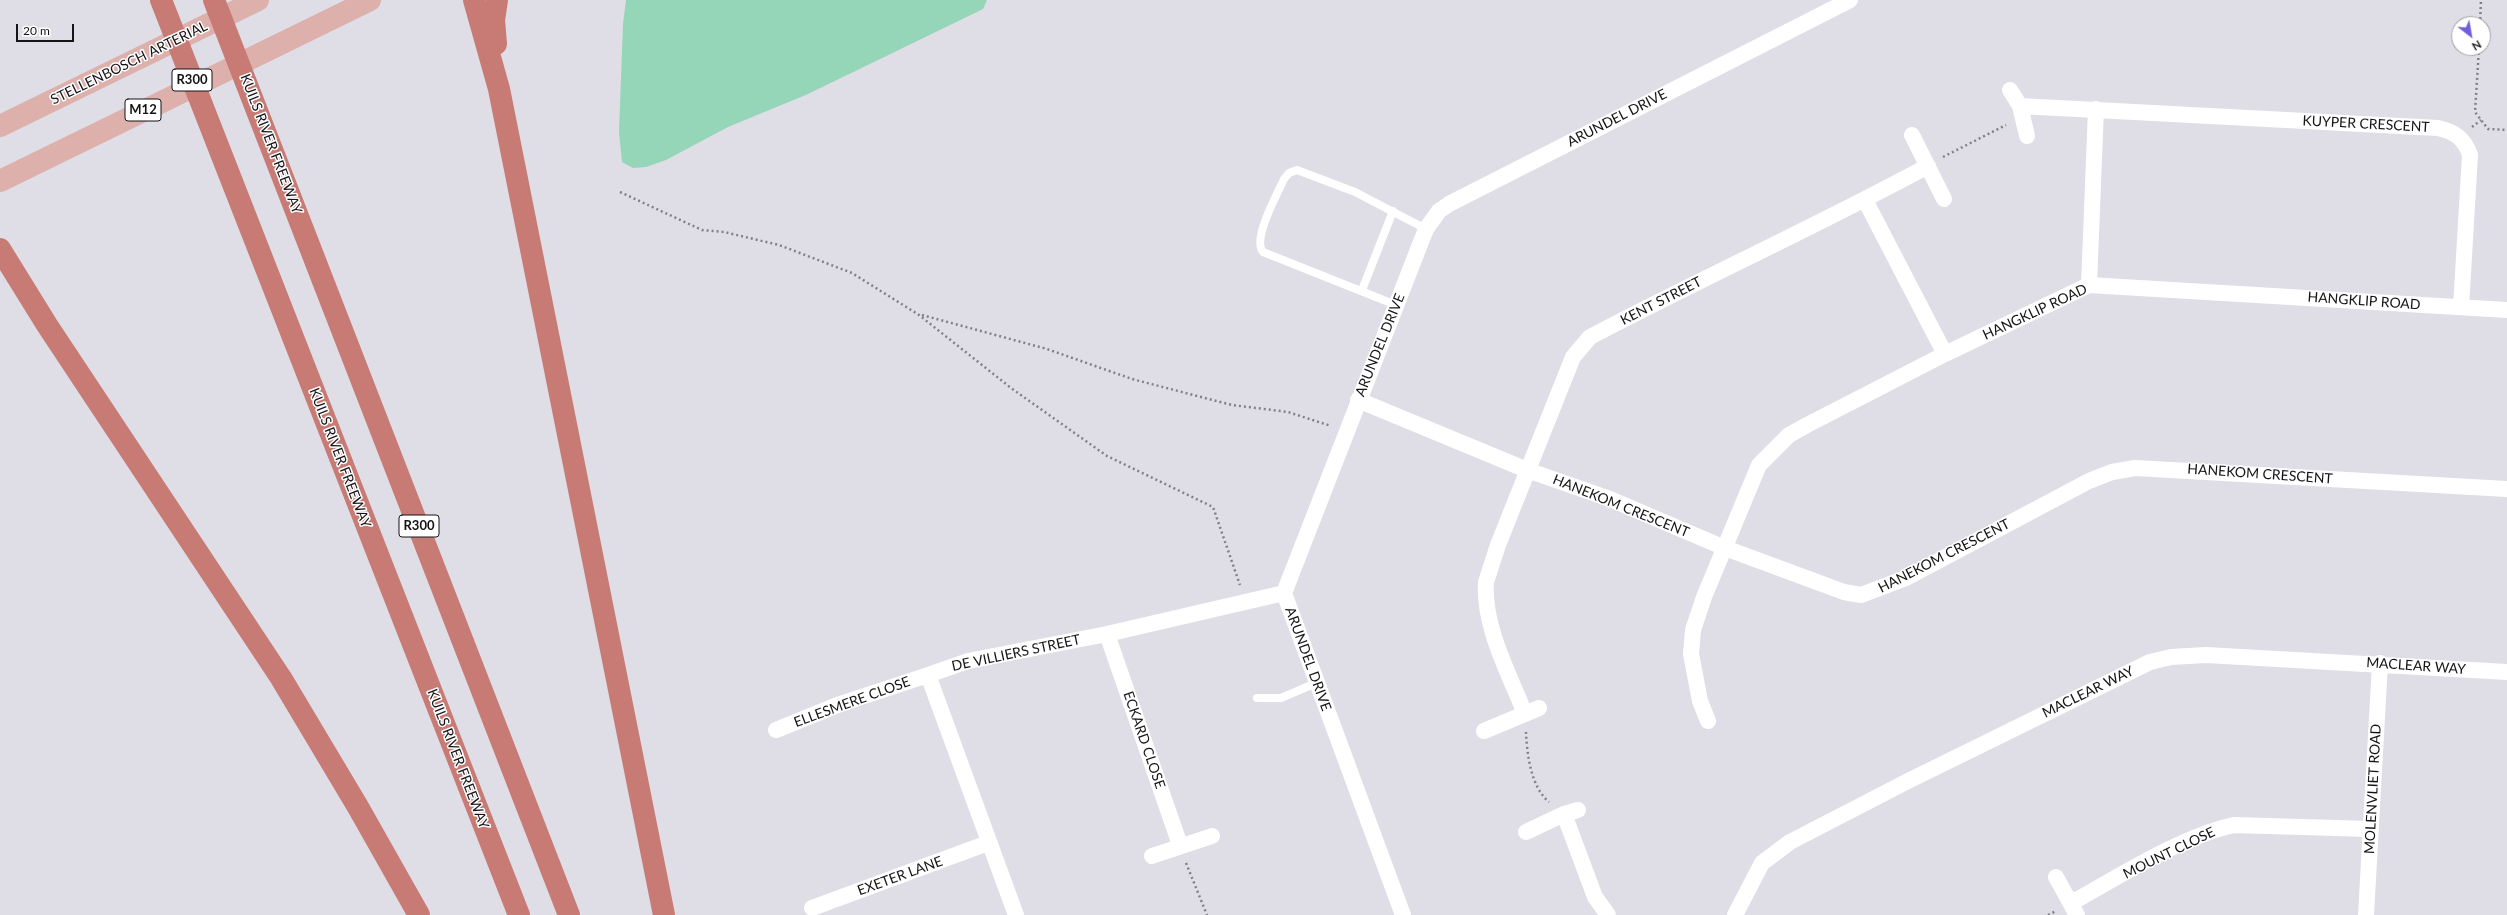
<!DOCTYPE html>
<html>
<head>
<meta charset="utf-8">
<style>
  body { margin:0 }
  #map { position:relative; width:2507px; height:915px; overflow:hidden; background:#dfdde6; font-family:Lato,sans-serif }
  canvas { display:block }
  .north { position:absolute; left:2451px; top:16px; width:40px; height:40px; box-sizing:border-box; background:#fff; border:1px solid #a1a1a2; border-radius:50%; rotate:149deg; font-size:11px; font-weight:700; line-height:16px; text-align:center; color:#141316 }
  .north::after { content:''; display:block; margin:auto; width:14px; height:18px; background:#6f5fd9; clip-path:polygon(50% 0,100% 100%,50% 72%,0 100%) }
  .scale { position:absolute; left:16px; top:24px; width:58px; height:18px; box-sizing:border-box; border:2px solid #141316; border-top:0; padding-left:5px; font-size:12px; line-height:14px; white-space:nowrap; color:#141316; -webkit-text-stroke:3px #fff; paint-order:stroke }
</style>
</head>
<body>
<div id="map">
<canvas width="2507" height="915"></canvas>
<div class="north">N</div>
<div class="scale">20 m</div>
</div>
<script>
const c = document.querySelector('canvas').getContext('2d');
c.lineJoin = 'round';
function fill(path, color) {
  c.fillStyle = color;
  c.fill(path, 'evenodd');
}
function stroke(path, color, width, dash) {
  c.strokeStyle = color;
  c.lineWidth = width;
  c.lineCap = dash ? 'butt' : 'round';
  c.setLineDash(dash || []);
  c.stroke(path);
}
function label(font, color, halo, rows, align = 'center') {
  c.font = font + ' Lato,sans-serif';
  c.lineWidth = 3;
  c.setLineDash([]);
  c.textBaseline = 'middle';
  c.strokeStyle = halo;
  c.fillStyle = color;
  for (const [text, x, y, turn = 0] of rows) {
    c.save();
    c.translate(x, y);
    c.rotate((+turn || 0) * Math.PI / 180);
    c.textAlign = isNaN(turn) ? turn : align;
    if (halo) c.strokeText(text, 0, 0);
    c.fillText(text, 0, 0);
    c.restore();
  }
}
const green = new Path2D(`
  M626 0H987L983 9 808 94 728 127 666 160 646 167 633 168 622 162 619 132 623 24Z`);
const path = new Path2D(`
  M2480 24 2481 0
  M2479 48 2475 112 2488 129 2507 130
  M2472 127 2481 120
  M1943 157 2006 125
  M620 192 702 230 724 232 779 245 852 273 919 315 1011 388 1107 456 1213 507 1240 585
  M922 315 1047 349 1132 379 1232 405 1288 412 1331 426
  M1526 732C1527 755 1531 787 1549 802
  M1186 863 1207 915
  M2048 915 2056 911`);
const service = new Path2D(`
  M1362 290 1393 211
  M1396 305 1263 252C1252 239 1277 195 1284 179L1289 173 1297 170 1355 192 1426 229
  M1257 698H1281L1316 683`);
const minor = new Path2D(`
  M2010 90 2020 106 2027 136
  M2020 106 2438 128C2455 132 2464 138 2470 155L2461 307
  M1912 135 1944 199
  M1865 200 1945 354
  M2089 285 2096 109
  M1358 400 1527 470 1610 499 1725 548 1844 592 1861 595 1906 578 2089 481 2112 472 2135 468 2507 489
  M1107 634 1180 845
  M1525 714C1509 673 1483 627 1486 582L1498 545 1573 357 1590 337C1702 278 1817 226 1928 166
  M1708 721 1700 701 1691 654 1693 630 1704 597 1759 465 1789 435 1807 425 1945 354 2089 285 2507 310
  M776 730 840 704 928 675
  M1484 731 1539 708
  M1564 814 1595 897 1608 915
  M1526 832 1564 814 1578 810
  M1152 856 1212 836
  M2056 877 2077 915
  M2071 903C2118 877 2182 836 2234 825L2370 829
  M812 908 988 843
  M1016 915 928 675 968 661 1107 634 1284 593
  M1403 915 1284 593 1426 229 1439 211 1449 204 1850 0
  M1735 915 1762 863 1790 842 1908 781 2150 662 2171 657 2206 655 2507 672
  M2366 915 2380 663`);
const primary = new Path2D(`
  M0 126 258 0
  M0 181 370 0`);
const motorway = new Path2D(`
  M161 0 519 915
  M214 0 569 915
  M474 0 499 89 664 915
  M496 44 494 20 497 0
  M0 249 47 325 281 678 358 807 419 915`);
const shields = [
  [192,80,40],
  [143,110,36],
  [419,526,40]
];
const shieldNames = [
  ["R300",192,80],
  ["M12",143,110],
  ["R300",419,526]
];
const streetNames = [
  ["STELLENBOSCH ARTERIAL",129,63,-26],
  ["ARUNDEL DRIVE",1617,118,-27],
  ["KUYPER CRESCENT",2366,124,3],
  ["KUILS RIVER FREEWAY",271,144,69],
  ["KENT STREET",1661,301,-27],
  ["HANGKLIP ROAD",2364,301,4],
  ["HANGKLIP ROAD",2035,312,-25],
  ["ARUNDEL DRIVE",1380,345,-68],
  ["KUILS RIVER FREEWAY",340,458,69],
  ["HANEKOM CRESCENT",2260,474,4],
  ["HANEKOM CRESCENT",1621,506,22],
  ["HANEKOM CRESCENT",1944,556,-27],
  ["DE VILLIERS STREET",1016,653,-12],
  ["ARUNDEL DRIVE",1308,659,70],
  ["MACLEAR WAY",2416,666,4],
  ["MACLEAR WAY",2088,692,-26],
  ["ELLESMERE CLOSE",852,702,-20],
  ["ECKARD CLOSE",1144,740,71],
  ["KUILS RIVER FREEWAY",458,759,69],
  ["MOLENVLIET ROAD",2373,789,-87],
  ["MOUNT CLOSE",2169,853,-26],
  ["EXETER LANE",900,876,-20]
];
fill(green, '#95d5b8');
stroke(path, '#828087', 2.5, [2, 3]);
stroke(service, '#fff', 8);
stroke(minor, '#fff', 16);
stroke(primary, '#ddb0ac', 22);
stroke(motorway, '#c77b74', 22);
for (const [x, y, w] of shields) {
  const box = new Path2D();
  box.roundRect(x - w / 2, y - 11, w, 22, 3);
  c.fillStyle = '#fff';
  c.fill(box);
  stroke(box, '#141316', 1);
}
label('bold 13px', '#141316', null, shieldNames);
label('14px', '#141316', '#fff', streetNames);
</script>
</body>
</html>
